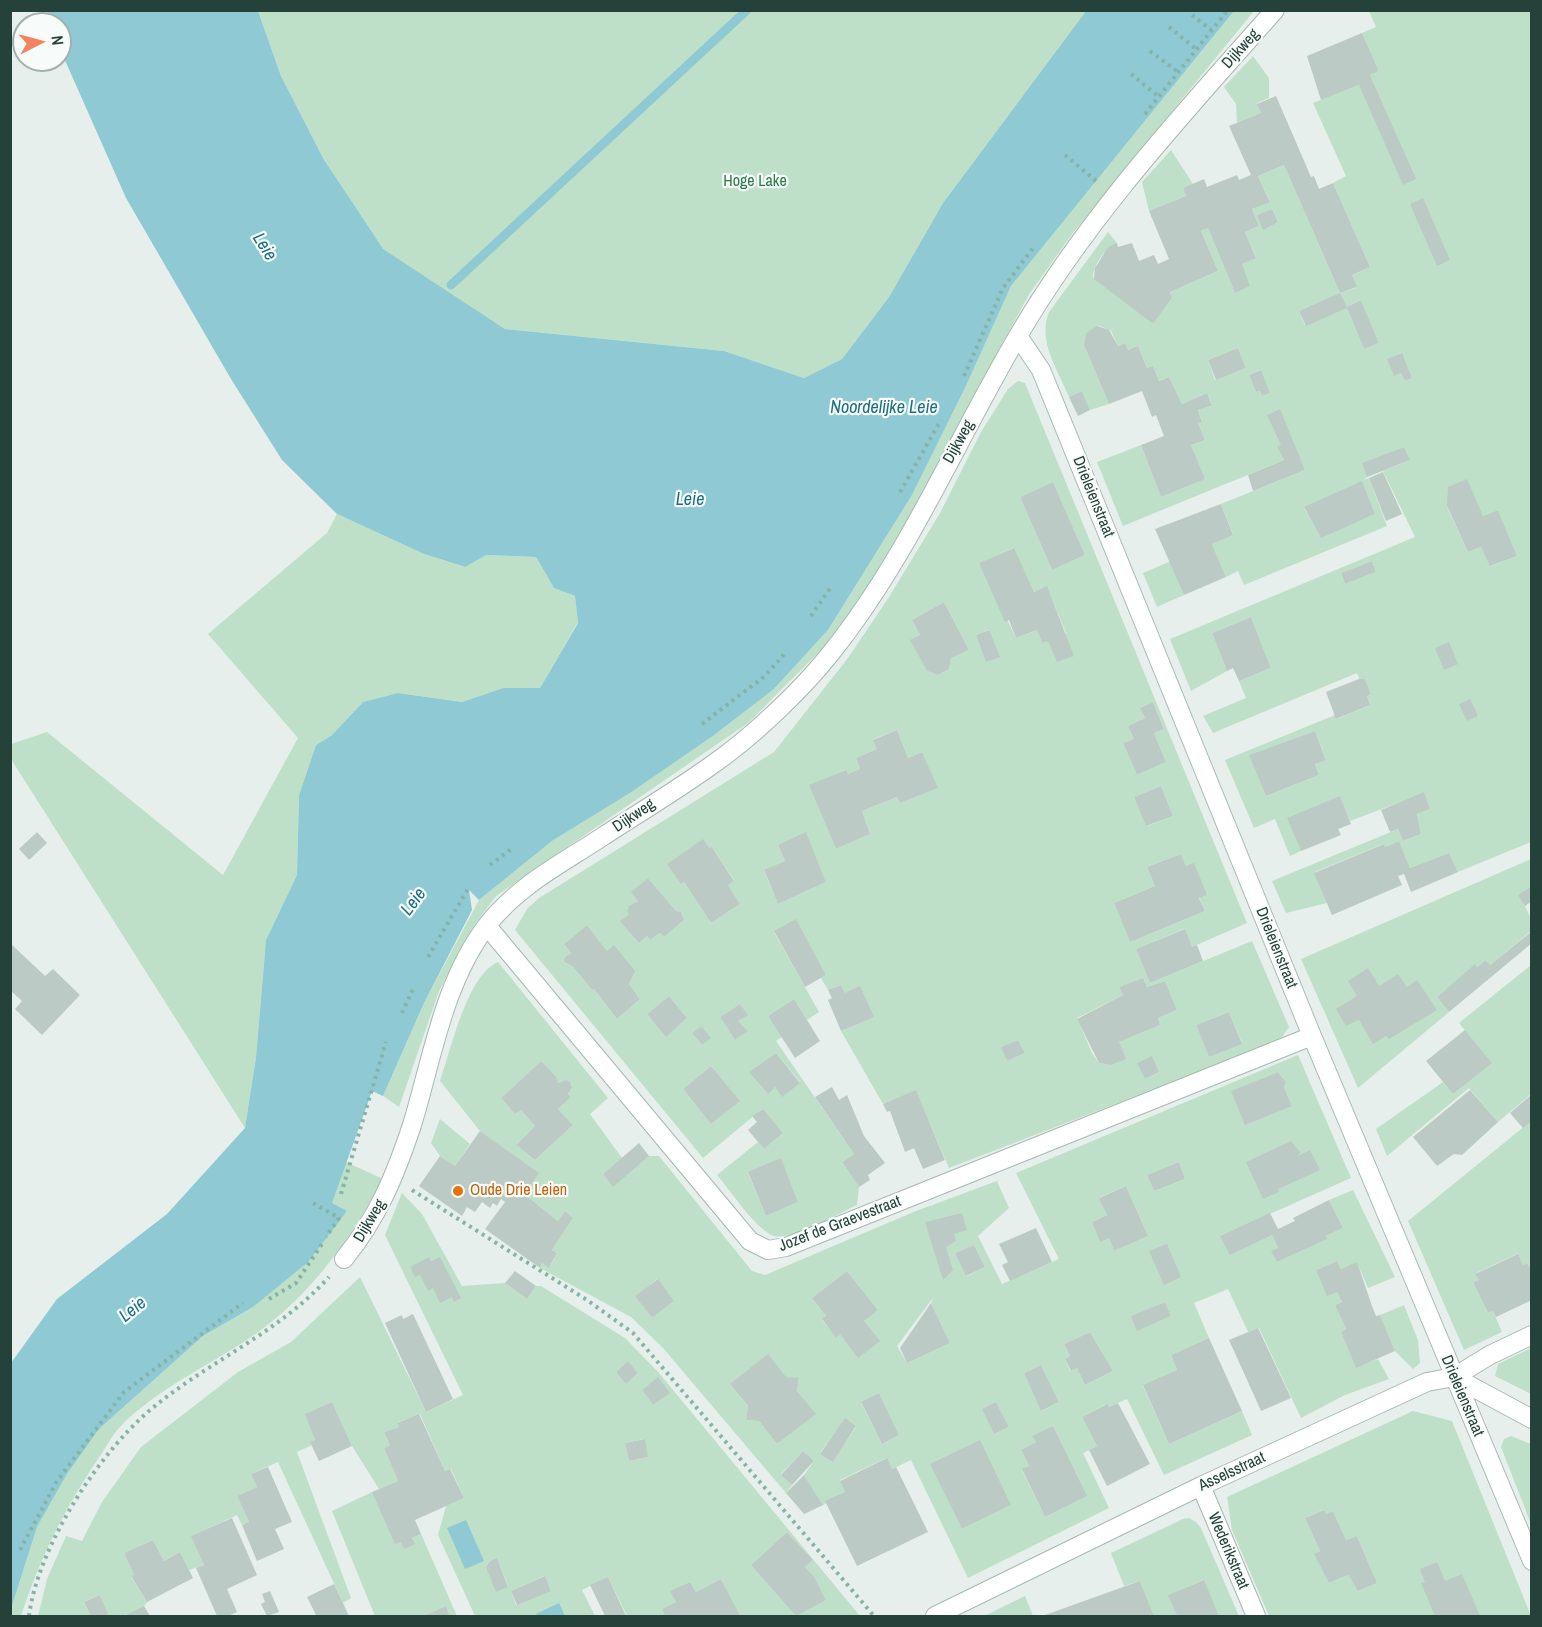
<!DOCTYPE html>
<html>
<head>
<meta charset="utf-8">
<style>
  body { margin:0 }
  #map { position:relative; width:1542px; height:1627px; overflow:hidden; background:#e6efeb; font-family:"Archivo Narrow",sans-serif }
  canvas { display:block }
  .frame { position:absolute; inset:0; border:12px solid #24423a; pointer-events:none }
  .north { position:absolute; left:12px; top:12px; width:60px; height:60px; box-sizing:border-box; background:#f7fbf9; border:2px solid #a3b1ad; border-radius:50%; rotate:84deg; font-size:16px; font-weight:700; line-height:24px; text-align:center; color:#24423a }
  .north::after { content:''; display:block; margin:auto; width:21px; height:27px; background:#f4845f; clip-path:polygon(50% 0,100% 100%,50% 72%,0 100%) }
</style>
</head>
<body>
<div id="map">
<canvas width="1542" height="1627"></canvas>
<div class="frame"></div>
<div class="north">N</div>
</div>
<script>
const c = document.querySelector('canvas').getContext('2d');
c.lineJoin = 'round';
function fill(path, color) {
  c.fillStyle = color;
  c.fill(path, 'evenodd');
}
function stroke(path, color, width, dash) {
  c.strokeStyle = color;
  c.lineWidth = width;
  c.lineCap = dash ? 'butt' : 'round';
  c.setLineDash(dash || []);
  c.stroke(path);
}
function label(font, color, halo, rows, align = 'center') {
  c.font = font + ' "Archivo Narrow",sans-serif';
  c.lineWidth = 4.5;
  c.setLineDash([]);
  c.textBaseline = 'middle';
  c.strokeStyle = halo;
  c.fillStyle = color;
  for (const [text, x, y, turn = 0] of rows) {
    c.save();
    c.translate(x, y);
    c.rotate((+turn || 0) * Math.PI / 180);
    c.textAlign = isNaN(turn) ? turn : align;
    if (halo) c.strokeText(text, 0, 0);
    c.fillText(text, 0, 0);
    c.restore();
  }
}
const green = new Path2D(`
  M258 11H1086L943 203 889 297 842 359 804 378 724 351 505 329 382 249 323 158 281 76Z
  M1234 11H1254L1072 234 1028 296 893 548 831 640 748 723 496 896 473 927 439 991 399 1107 383 1096 424 1003 479 900 552 841 630 793 713 736 774 689 828 630 912 495 966 386 1011 286Z
  M1369 11H1531V842L1458 872 1449 853 1410 868 1399 841 1385 847 1383 844 1315 872 1327 903 1286 913 1272 881 1398 829 1403 841 1421 834 1417 814 1430 809 1424 793 1350 821 1340 797 1288 818 1301 851 1290 856 1275 819 1254 828 1225 760 1335 715 1337 719 1370 705 1367 696 1371 694 1365 679 1360 680 1357 673 1213 733 1203 716 1246 698 1239 681 1271 668 1251 617 1212 633 1227 671 1191 691 1170 639 1415 537 1383 471 1410 460 1404 447 1363 463 1367 477 1364 480 1369 478 1387 526 1244 585 1238 571 1226 577 1212 544 1233 534 1221 504 1305 470 1298 454 1281 445 1278 446 1284 460 1123 526 1097 462 1141 445 1161 497 1204 479 1191 445 1205 440 1198 423 1202 421 1198 410 1212 404 1207 393 1182 404 1169 377 1159 381 1153 366 1147 368 1138 346 1128 350 1125 343 1118 346 1111 331 1099 326 1086 333 1084 345 1109 404 1090 410 1082 391 1069 397C1058 370 1037 341 1049 312L1108 232 1117 243C1105 248 1094 264 1093 277L1153 324 1172 298 1170 292 1218 271 1201 231 1208 228 1235 293 1242 264 1256 257 1245 232 1259 226 1252 209 1270 201 1258 176 1284 165 1340 293 1356 288 1352 275 1370 267 1333 183 1346 176 1313 103 1359 85 1415 179 1370 75 1379 71 1362 33 1376 27ZM1272 209 1278 222 1263 229 1258 215ZM1340 294 1347 307 1361 300 1379 343 1364 349 1347 308 1305 325 1299 311ZM1238 348 1246 368 1215 380 1208 360ZM1401 353 1412 378 1405 381 1401 373 1394 375 1388 360ZM1260 370 1270 393 1262 396 1260 391 1256 392 1249 375ZM1362 482 1375 514 1321 537 1304 508ZM1449 494 1483 516 1498 510 1517 556 1491 566 1481 547 1468 552 1447 507ZM1372 561 1376 572 1345 584 1341 573ZM1315 731 1326 759 1315 764 1319 775 1266 796 1250 755Z
  M1253 56 1269 78V98L1257 103 1261 113 1237 123 1236 104 1224 87Z
  M1171 150 1193 184 1183 188 1186 196 1149 211 1142 182Z
  M1018 381 1025 383 1247 923 1192 947 1184 929 1136 949 1150 983 1252 941 1289 1027 1282 1037 1266 1046 949 1168 916 1091 883 1104 841 1031 873 1017 845 993 841 985 828 990 821 978 826 975 796 920 774 932 819 1012 807 1020 794 999 768 1016 782 1037 776 1041 854 1154 842 1162 859 1187 857 1205C839 1213 792 1241 774 1236 757 1231 730 1190 717 1175L758 1142 764 1149 783 1133 762 1109 703 1158 515 930 527 909 539 898 774 752 848 658 889 597 940 513 981 432 1008 389ZM1053 482 1085 555 1052 570 1020 497ZM1013 548 1034 592 1047 587 1066 633 1042 643 1037 630 1016 638 980 563ZM944 602 969 650 951 658 949 669 938 675 927 671 911 640 920 635 912 620ZM988 630 999 656 986 661 976 635ZM1153 702 1164 729 1154 733 1166 762 1137 775 1123 743 1134 739 1128 726 1145 718 1140 708ZM897 730 908 758 922 752 937 788 900 803 897 797 862 811 870 834 836 849 810 786 845 770 848 774 860 769 856 758 877 749 874 739ZM1161 786 1173 816 1147 826 1134 797ZM806 833 826 882 778 904 764 871 785 861 778 845ZM712 847 734 880 728 885 740 904 711 923 684 882 681 884ZM1181 854 1205 911 1130 942 1114 903 1155 886 1147 867ZM648 878 676 911 681 912 684 920 664 937 660 933 650 940 647 936 639 943 621 921 629 914 630 905 638 901 632 892ZM587 925 607 951 613 946 634 971 629 984 640 999 617 1019 594 989 592 990 573 967 565 963V957L571 953 564 944ZM1143 978 1147 987 1165 981 1177 1010 1158 1018 1160 1025 1119 1042 1110 1065 1099 1063 1092 1053 1077 1018 1123 995 1119 987ZM669 996 687 1018 666 1036 647 1014ZM740 1004 747 1015 738 1021 748 1031 735 1040 720 1017ZM1229 1012 1242 1043 1209 1057 1196 1025ZM701 1026 710 1038 702 1045 692 1033ZM1018 1040 1025 1053 1007 1061 1002 1047ZM776 1053 800 1082 782 1096 775 1087 767 1093 750 1072ZM1152 1057 1159 1072 1145 1079 1138 1063ZM711 1066 739 1101 711 1124 683 1089ZM781 1159 798 1202 766 1216 748 1173Z
  M337 514 424 554 464 567 486 555 536 557 554 588 575 596 578 622 540 688H503L462 702 398 693 363 702 332 735 316 745 299 795 297 875 266 940 256 1057 245 1128 11 759V744L47 732 223 875 298 738 208 634 327 533Z
  M1171 561 1184 595 1157 607 1143 573Z
  M1531 859V886L1525 906 1531 919V931L1490 965 1486 960 1477 967 1475 965 1437 997 1449 1012 1358 1088 1301 959Z
  M498 962 608 1098 590 1114 622 1158 603 1174 613 1186 649 1156H659L752 1271 765 1275 916 1211 997 1181 1009 1208 978 1236 1002 1284 1059 1259 1016 1173 1298 1055 1351 1178 1220 1236 1272 1235 1278 1248 1272 1252 1277 1262 1326 1239V1236L1343 1228 1329 1200 1353 1190 1395 1277 1368 1288 1357 1263 1341 1269 1337 1261 1316 1270 1337 1292 1342 1302 1335 1305 1346 1329 1341 1332 1356 1367 1378 1359 1389 1379 1345 1395 1301 1418 1259 1328 1248 1332 1228 1289 1194 1303 1209 1338 1171 1355 1177 1370 1143 1386 1169 1444 1242 1411 1252 1435 1164 1475 1127 1399 1109 1407 1106 1404 1082 1417 1097 1446 1083 1453 1109 1508 968 1578 911 1460 892 1469 886 1458 840 1480 845 1492 823 1505 804 1475 814 1461 803 1451 781 1474 792 1485 786 1493 663 1348 631 1317 540 1268 542 1263 550 1267 557 1253 552 1250 573 1218 565 1211 558 1221 524 1194 538 1173 480 1131 440 1081C451 1050 467 975 498 962ZM541 1061 558 1083 566 1080 572 1085 568 1094 571 1097 558 1109 573 1125 535 1160 516 1145 535 1126 521 1110 515 1114 501 1098ZM1278 1072 1286 1082 1284 1087 1292 1106 1232 1091ZM1179 1162 1185 1179 1154 1191 1147 1175ZM1126 1186 1148 1236 1114 1251 1109 1238 1100 1241 1092 1222 1107 1215 1100 1197ZM974 1245 985 1267 967 1276 955 1253ZM847 1271 878 1310 836 1337 822 1320 826 1316 812 1298ZM657 1279 674 1301 652 1318 636 1296ZM933 1298 931 1303 950 1343 907 1363 897 1346ZM1165 1302 1171 1316 1138 1330 1132 1316ZM1090 1332 1113 1371 1085 1385 1077 1368 1070 1371 1065 1359 1070 1356 1064 1344ZM1041 1365 1059 1402 1042 1411 1024 1373ZM786 1377 799 1379 797 1391 815 1414 777 1444 759 1421 746 1420 748 1406 730 1384ZM879 1393 899 1435 882 1444 861 1403ZM996 1402 1009 1427 994 1434 983 1409ZM845 1419 856 1427 833 1461 820 1453ZM1053 1426 1086 1496 1045 1517 1022 1470 1029 1466 1021 1450 1036 1442 1033 1436ZM931 1464 1011 1505 962 1529Z
  M1531 965V1094L1498 1122 1469 1088 1387 1156 1376 1129 1443 1082 1453 1094 1491 1062 1459 1023Z
  M440 1119 470 1144 455 1166 440 1156 431 1143Z
  M1531 1121V1272L1527 1263 1523 1265 1517 1254 1476 1273 1479 1280 1473 1282 1488 1313 1493 1311 1502 1332 1464 1350 1408 1221Z
  M346 1162 383 1179C351 1237 315 1290 261 1330 216 1363 159 1386 119 1428 110 1438 104 1451 96 1462 62 1513 40 1559 21 1616H11V1609L37 1527 67 1474 99 1429 203 1336 253 1307 347 1211 331 1204Z
  M402 1193 422 1214 462 1286 505 1283 527 1299 536 1286H541L625 1338 659 1373 860 1616H739L721 1579 696 1592 690 1582 671 1591 676 1602 662 1609 665 1616H627L608 1577 582 1590 595 1616H475L438 1535 446 1506 464 1498 451 1469 445 1471 420 1414 398 1422 399 1427 384 1432 390 1445 384 1448 398 1481 379 1489 352 1446 332 1402 306 1414 315 1440 311 1442 312 1445 297 1452 351 1598 343 1603 278 1462 251 1474 257 1487 237 1496 249 1522 242 1525 237 1515 192 1536 204 1565 189 1570 180 1552 164 1561 153 1540 124 1553 134 1575 131 1577 147 1602C140 1614 122 1616 109 1616L100 1595 84 1602 91 1616H38L47 1579 66 1536 82 1541 102 1502 141 1447 238 1372 291 1342 360 1277 426 1412 463 1395 385 1235ZM628 1361 638 1373 626 1383 616 1372ZM658 1378 669 1393 653 1405 642 1390ZM644 1439 648 1457 629 1461 625 1443ZM787 1532 813 1560 805 1567 814 1576 826 1600 796 1615 751 1565ZM497 1558 508 1586V1587L486 1568 490 1561ZM544 1576 551 1590 516 1605 511 1591Z
  M1404 1305 1418 1340 1420 1363 1413 1369 1395 1351 1380 1315Z
  M1531 1348V1394L1495 1376 1498 1364Z
  M1413 1411 1452 1421 1531 1616H1269L1232 1530 1227 1497ZM1323 1510 1326 1514 1333 1511 1346 1540 1357 1536 1377 1583 1358 1591 1348 1575 1329 1583 1315 1554 1320 1551 1305 1518Z
  M1511 1436 1531 1444V1524L1501 1447 1504 1439Z
  M372 1492 401 1542 414 1544 412 1538 421 1534 457 1616H450L446 1606 423 1616H375L332 1511Z
  M1189 1518 1196 1522 1201 1528 1239 1616H1219L1203 1580 1169 1595 1177 1616H1154L1140 1581 1124 1586 1111 1553 1183 1519Z
  M1025 1596 1033 1616H984Z`);
const water = new Path2D(`
  M47 11H258L281 76 323 158 383 249 505 329 724 351 804 378 842 359 889 297 943 203 1086 11H1234L1011 286 966 386 912 495 828 630 774 689 713 736 630 793 552 841 479 900 469 890 472 910 424 1003 383 1096 372 1091 332 1203 347 1211 308 1262 253 1307 203 1336 99 1429 67 1474 37 1527 11 1609V1363L57 1299 167 1214 245 1128 256 1057 266 940 297 875 299 795 316 745 332 735 363 702 398 693 462 702 503 688H540L578 623 575 596 554 588 536 557 486 555 465 567 424 554 337 514 282 460 231 379 126 198 60 49V24H50Z
  M466 1520 484 1561 465 1569 447 1528Z
  M559 1603 565 1616H537L536 1614Z`);
const stream = new Path2D(`
  M451 285 747 10`);
const building = new Path2D(`
  M1362 33 1379 71 1370 75 1416 179 1403 185 1359 85 1321 100 1307 56Z
  M1276 96 1311 177 1314 176 1319 189 1333 183 1370 267 1352 275 1357 287 1340 293 1284 165 1258 176 1270 202 1252 209 1259 226 1245 232 1256 258 1242 264 1250 286 1235 293 1208 228 1201 231 1218 271 1170 292 1172 298 1153 324 1094 279 1095 268 1108 247 1117 243 1118 247 1132 243 1139 261 1154 255 1158 264 1169 259 1149 211 1186 196 1183 188 1204 179 1207 187 1237 175 1239 180 1251 175 1229 126 1261 113 1257 104Z
  M1423 198 1450 260 1437 266 1410 204Z
  M1272 209 1278 222 1263 230 1257 215Z
  M1340 293 1347 307 1361 300 1379 343 1364 349 1347 308 1306 326 1299 311Z
  M1097 326 1109 330 1118 346 1125 343 1128 350 1138 346 1147 368 1153 366 1159 381 1169 377 1182 404 1207 393 1212 405 1198 410 1202 422 1198 423 1205 440 1191 445 1205 479 1161 497 1141 445 1164 436 1156 415 1152 417 1142 391 1109 404 1084 345 1086 333Z
  M1238 348 1246 368 1216 380 1208 360Z
  M1402 353 1412 378 1405 381 1401 373 1394 376 1387 359Z
  M1261 370 1270 393 1262 396 1260 391 1256 392 1249 375Z
  M1082 391 1090 410 1078 416 1069 397Z
  M1280 409 1305 470 1253 491 1248 475 1284 460 1277 446 1281 445 1267 415Z
  M1404 447 1410 460 1367 477 1362 463Z
  M1383 472 1402 514 1386 521 1369 478Z
  M1467 479 1483 516 1498 510 1517 556 1490 566 1481 547 1468 552 1447 506 1448 487Z
  M1362 481 1375 514 1321 538 1304 507Z
  M1053 482 1085 555 1052 570 1020 497Z
  M1221 504 1233 535 1212 544 1226 577 1184 595 1155 529Z
  M1014 548 1034 592 1047 586 1074 656 1057 662 1048 641 1042 643 1037 630 1016 638 1009 620 1005 622 979 563Z
  M1372 561 1376 572 1345 584 1341 573Z
  M944 602 969 650 951 658 949 669 938 675 927 671 910 640 920 635 912 620Z
  M1251 617 1271 668 1239 681 1233 668 1227 671 1212 633Z
  M989 630 1000 657 986 662 976 635Z
  M1449 642 1458 664 1444 670 1435 648Z
  M1359 679H1365L1371 694 1367 696 1370 705 1336 719 1326 692Z
  M1470 699 1478 716 1467 721 1459 704Z
  M1153 702 1164 729 1154 733 1166 762 1137 775 1123 743 1134 739 1128 726 1145 718 1140 708Z
  M897 730 908 758 922 752 938 788 900 803 897 797 862 811 870 834 836 849 809 785 846 770 848 774 860 769 856 758 877 749 873 740Z
  M1315 731 1326 760 1315 764 1319 775 1266 796 1249 755Z
  M1161 786 1173 816 1146 826 1134 797Z
  M1424 792 1430 809 1417 814 1421 834 1403 841 1398 829 1390 832 1381 810Z
  M1340 796 1351 824 1338 829 1341 835 1301 851 1287 818Z
  M37 832 47 843 29 860 19 849Z
  M806 832 826 882 778 904 764 870 785 861 778 845Z
  M703 839 709 848 712 847 734 881 728 885 740 904 711 923 684 882 681 884 667 864Z
  M1399 841 1410 868 1449 853 1458 872 1411 892 1404 874 1398 876 1402 885 1332 915 1314 873 1384 844 1385 847Z
  M1181 854 1186 866 1194 863 1207 895 1199 898 1205 911 1130 942 1114 903 1155 886 1147 867Z
  M648 878 676 911 681 912 684 920 664 937 660 933 650 940 647 936 639 943 620 921 629 914 627 911 630 905 638 901 631 892Z
  M1532 886V901L1525 906 1518 895Z
  M796 919 826 975 805 987 774 931Z
  M587 925 607 951 614 945 635 971 629 984 640 999 617 1019 594 989 592 990 573 967 564 962 565 957 571 953 564 944Z
  M1185 929 1192 947 1197 945 1203 961 1150 983 1136 949Z
  M1532 931V943L1449 1012 1437 997 1475 964 1477 967 1486 960 1490 965Z
  M10 943 45 976 53 969 80 995 42 1035 15 1009 22 1001 10 990Z
  M1368 968 1379 986 1398 974 1407 987 1417 980 1437 1010 1389 1039 1386 1036 1373 1044 1359 1020 1346 1026 1336 1009 1357 996 1348 981Z
  M1143 978 1147 987 1165 981 1177 1010 1158 1018 1160 1025 1119 1042 1126 1059 1110 1065 1099 1063 1077 1019 1123 995 1119 987Z
  M841 985 845 993 860 986 874 1017 841 1031 828 1000 832 998 828 990Z
  M669 996 687 1018 666 1037 647 1014Z
  M794 999 820 1041 795 1058 768 1016Z
  M740 1004 748 1015 738 1021 748 1031 735 1040 720 1017Z
  M1229 1012 1242 1044 1209 1057 1196 1025Z
  M701 1026 711 1038 702 1045 692 1033Z
  M1465 1030 1492 1063 1453 1094 1426 1061Z
  M1018 1040 1025 1053 1007 1061 1001 1047Z
  M776 1053 800 1083 782 1097 775 1087 768 1094 749 1072Z
  M1152 1056 1159 1072 1145 1079 1137 1063Z
  M541 1061 557 1078 558 1083 566 1080 570 1082 572 1087 568 1094 571 1097 558 1109 573 1125 535 1160 516 1145 535 1126 521 1110 515 1114 501 1098Z
  M711 1066 740 1101 711 1124 683 1089Z
  M1278 1072 1286 1082 1284 1087 1292 1106 1245 1125 1231 1091Z
  M832 1087 839 1100 847 1095 864 1136 885 1163 868 1175 870 1180 859 1187 842 1162 854 1154 815 1097Z
  M916 1090 945 1160 923 1169 914 1148 905 1152 890 1111 887 1112 883 1104Z
  M1470 1090 1498 1122 1462 1155 1454 1154 1437 1166 1413 1137Z
  M1532 1094V1121L1523 1128 1510 1113Z
  M763 1109 783 1133 764 1149 748 1130 757 1122 752 1116Z
  M480 1131 539 1173 524 1194 558 1221 565 1211 573 1218 552 1250 557 1253 549 1268 542 1263 540 1268 485 1229 505 1202 501 1199 497 1206 493 1203 490 1208 482 1202 475 1212 467 1207 462 1216 419 1186 440 1156 455 1166Z
  M1291 1141 1300 1152 1298 1156 1310 1150 1320 1170 1278 1189 1279 1192 1263 1199 1246 1162Z
  M639 1143 649 1156 613 1187 603 1174Z
  M781 1158 798 1202 766 1216 748 1172Z
  M1179 1162 1185 1179 1154 1191 1147 1175Z
  M1126 1186 1148 1236 1114 1251 1109 1238 1100 1242 1092 1222 1107 1215 1099 1198Z
  M1329 1200 1343 1228 1326 1236 1327 1239 1277 1262 1271 1251 1278 1248 1272 1235 1230 1255 1220 1236 1270 1213 1278 1229 1295 1221 1293 1218Z
  M962 1213 967 1230 954 1234 956 1241 946 1247 953 1270 943 1280 925 1222Z
  M1036 1228 1052 1262 1010 1281 1002 1265 1008 1262 999 1244Z
  M1167 1244 1181 1277 1164 1285 1149 1251Z
  M974 1245 985 1267 966 1276 955 1253Z
  M1518 1254 1523 1265 1527 1263 1532 1272V1300L1496 1317 1493 1311 1488 1313 1473 1282 1479 1280 1475 1274Z
  M429 1257 431 1261 440 1257 461 1298 454 1302 452 1297 440 1303 433 1288 428 1291 420 1275 415 1277 410 1267Z
  M1337 1261 1341 1269 1357 1262 1372 1306 1376 1316 1380 1315 1395 1351 1356 1368 1341 1332 1346 1329 1335 1305 1342 1302 1337 1292 1327 1296 1316 1270Z
  M515 1271 536 1286 527 1299 505 1283Z
  M847 1271 878 1310 864 1321 880 1341 858 1358 840 1334 836 1338 822 1319 826 1316 812 1298Z
  M658 1279 674 1301 652 1318 635 1296Z
  M1165 1302 1171 1316 1137 1331 1131 1316Z
  M931 1303 950 1343 907 1363 900 1348Z
  M413 1314 453 1399 426 1412 385 1323 402 1315 403 1319Z
  M1258 1328 1291 1398 1261 1411 1229 1340Z
  M1090 1332 1113 1371 1085 1385 1077 1368 1071 1371 1065 1359 1070 1356 1064 1344Z
  M1209 1338 1242 1411 1169 1444 1143 1385 1177 1370 1171 1355Z
  M768 1354 786 1377 799 1378 797 1391 816 1414 777 1444 759 1421 746 1420 748 1406 730 1384Z
  M628 1361 638 1373 626 1384 616 1372Z
  M1041 1365 1059 1402 1041 1411 1024 1373Z
  M658 1377 670 1393 653 1405 642 1390Z
  M879 1393 899 1435 882 1444 861 1402Z
  M332 1402 352 1446 319 1461 310 1442 315 1440 305 1414Z
  M996 1402 1009 1427 994 1434 982 1409Z
  M1118 1403 1150 1464 1107 1486 1089 1450 1097 1446 1082 1417 1107 1404 1109 1407Z
  M419 1414 445 1471 450 1469 464 1498 415 1520 421 1534 412 1538 415 1544 404 1549 401 1542 395 1544 372 1492 398 1481 384 1448 390 1445 384 1432 399 1427 397 1423Z
  M845 1418 856 1426 833 1462 820 1454Z
  M1053 1426 1087 1496 1045 1517 1022 1469 1029 1466 1021 1450 1036 1442 1032 1436Z
  M645 1439 648 1457 629 1461 625 1443Z
  M980 1440 1011 1505 962 1529 930 1464Z
  M803 1451 814 1461 792 1485 781 1475Z
  M887 1458 892 1469 896 1467 928 1532 857 1566 825 1501 845 1492 840 1481Z
  M268 1467 292 1522 275 1529 284 1549 257 1561 242 1525 249 1522 237 1496 257 1487 251 1474Z
  M804 1475 823 1505 804 1514 786 1493Z
  M1324 1510 1326 1514 1333 1511 1346 1540 1357 1536 1377 1583 1358 1591 1348 1575 1329 1583 1314 1554 1320 1551 1305 1518Z
  M232 1518 257 1575 227 1589 237 1612 228 1616H217L196 1568 204 1565 191 1536Z
  M787 1532 813 1560 805 1567 814 1576 826 1600 796 1616 751 1565Z
  M153 1540 164 1561 180 1552 193 1578 147 1602 131 1576 134 1575 124 1553Z
  M497 1558 508 1587 496 1592 486 1567 490 1561Z
  M1437 1562 1445 1581 1462 1574 1480 1616H1435L1421 1583 1425 1582 1420 1569Z
  M545 1576 551 1591 517 1605 511 1591Z
  M608 1577 626 1616H605L590 1585Z
  M721 1579 740 1616H665L662 1609 676 1602 670 1591 690 1582 696 1592Z
  M1204 1580 1219 1616H1177L1168 1595Z
  M1140 1581 1154 1616H1042L1059 1610Z
  M334 1584 349 1616 316 1615 307 1597Z
  M270 1591 279 1612 267 1616 261 1604 265 1602 262 1594Z
  M100 1595 109 1616H91L84 1602Z
  M144 1606 150 1616H124Z
  M446 1606 450 1616H423Z`);
const path = new Path2D(`
  M1192 15 1211 30
  M1169 27 1196 49
  M1150 51 1178 72
  M1131 74 1158 96
  M1145 114 1228 10
  M1065 155 1096 181
  M964 376 1003 288 1033 248
  M900 492 941 420
  M811 616 831 587
  M702 724 765 676 786 652
  M490 865 514 847
  M428 957 468 889
  M402 1013 413 989
  M412 1190 587 1300 633 1333 874 1616
  M341 1194 386 1042
  M313 1203 339 1218 326 1237
  M269 1299 296 1283 322 1244
  M20 1550 57 1481 124 1392 243 1303
  M29 1616C38 1545 103 1445 160 1402 216 1358 280 1331 329 1277`);
const minor = new Path2D(`
  M1018 336 1041 370 1312 1036 1532 1561
  M487 926 750 1241 768 1250 786 1247 1312 1036
  M344 1259C378 1217 395 1176 412 1125 433 1056 443 983 488 924 519 885 561 864 602 837 637 814 674 792 709 767 750 739 800 692 831 653 908 557 956 441 1018 336 1088 216 1183 114 1275 10
  M1454 1377 1490 1355 1532 1335
  M1201 1486 1256 1616
  M935 1616 1201 1486 1427 1382 1454 1377 1532 1419`);
const markers = [
  [458,1191,6,"#e8710a"]
];
const streetNames = [
  ["Dijkweg",1241,49,-48],
  ["Dijkweg",959,442,-61],
  ["Drieleienstraat",1093,497,68],
  ["Dijkweg",634,816,-34],
  ["Drieleienstraat",1276,948,68],
  ["Dijkweg",370,1221,-59],
  ["Jozef de Graevestraat",840,1224,-21],
  ["Drieleienstraat",1462,1396,67],
  ["Asselsstraat",1232,1472,-25],
  ["Wederikstraat",1228,1551,67]
];
const parkNames = [
  ["Hoge Lake",755,182]
];
const foodNames = [
  ["Oude Drie Leien",470,1191]
];
const waterNames = [
  ["Leie",264,247,58],
  ["Noordelijke Leie",884,408],
  ["Leie",690,500],
  ["Leie",414,902,-53],
  ["Leie",133,1310,-39]
];
fill(green, '#bfe0c8');
fill(water, '#8ec9d4');
stroke(stream, '#8ec9d4', 9);
fill(building, '#bbcac4');
stroke(minor, '#a8b8b2', 20);
stroke(path, '#86b3a5', 4, [3, 4.5]);
stroke(minor, '#fff', 18);
for (const [x, y, r, color] of markers) {
  const dot = new Path2D();
  dot.arc(x, y, r, 0, 2 * Math.PI);
  c.fillStyle = color;
  c.fill(dot);
  stroke(dot, '#f7fbf9', 2);
}
label('16px', '#24423a', '#f7fbf9', streetNames);
label('16px', '#2d7a4b', '#f7fbf9', parkNames);
label('16px', '#c56008', '#f7fbf9', foodNames, 'left');
label('italic 18px', '#1c6f80', '#f7fbf9', waterNames);
</script>
</body>
</html>
